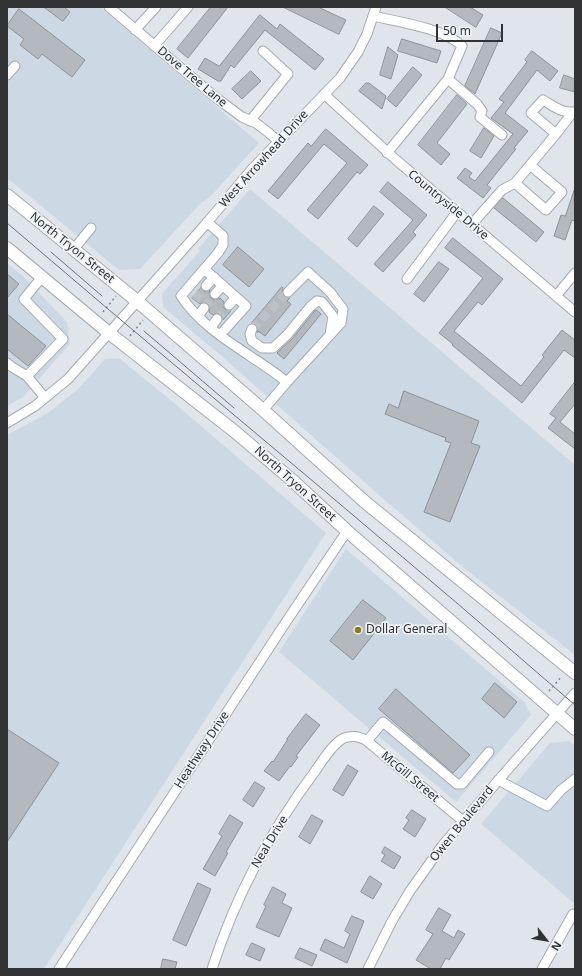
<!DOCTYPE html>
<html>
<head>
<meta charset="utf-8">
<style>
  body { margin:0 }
  #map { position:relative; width:582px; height:976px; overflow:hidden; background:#e0e5eb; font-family:"Noto Sans",sans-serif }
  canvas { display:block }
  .frame { position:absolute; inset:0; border:8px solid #303234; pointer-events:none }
  .north { position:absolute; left:526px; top:920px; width:40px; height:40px; -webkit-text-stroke:3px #edf3f8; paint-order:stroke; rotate:121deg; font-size:11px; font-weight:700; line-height:16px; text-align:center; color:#303234 }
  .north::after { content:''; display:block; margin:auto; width:14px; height:18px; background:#303234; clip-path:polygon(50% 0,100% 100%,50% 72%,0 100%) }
  .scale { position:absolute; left:436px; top:24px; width:67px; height:18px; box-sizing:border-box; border:2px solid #303234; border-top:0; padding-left:5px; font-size:12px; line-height:14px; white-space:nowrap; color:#303234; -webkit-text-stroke:3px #edf3f8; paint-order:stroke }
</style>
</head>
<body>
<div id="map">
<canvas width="582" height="976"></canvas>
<div class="frame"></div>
<div class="north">N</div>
<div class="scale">50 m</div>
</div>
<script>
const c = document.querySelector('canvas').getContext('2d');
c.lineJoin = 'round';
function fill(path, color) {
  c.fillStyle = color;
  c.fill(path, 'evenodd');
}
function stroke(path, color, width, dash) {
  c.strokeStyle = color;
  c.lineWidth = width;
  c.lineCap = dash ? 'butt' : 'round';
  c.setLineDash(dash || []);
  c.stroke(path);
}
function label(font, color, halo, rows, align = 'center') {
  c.font = font + ' "Noto Sans",sans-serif';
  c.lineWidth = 3.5;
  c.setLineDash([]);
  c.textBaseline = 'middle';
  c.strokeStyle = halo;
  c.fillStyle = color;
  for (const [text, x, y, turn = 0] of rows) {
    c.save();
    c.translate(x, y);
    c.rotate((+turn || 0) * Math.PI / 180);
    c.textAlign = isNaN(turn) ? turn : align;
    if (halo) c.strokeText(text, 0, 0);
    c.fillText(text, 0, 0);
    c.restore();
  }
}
const built = new Path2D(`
  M7 7H100L259 143 211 196 200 204 140 269 119 270 7 178Z
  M250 189 575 465V655L464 568 379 495 219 354 163 307 162 294 200 251 198 249Z
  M7 263 25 278 67 322 70 344 23 397 7 406Z
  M119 358 180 408 326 533 44 969H7V435L48 413 78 389 105 359Z
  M346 549 524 702 531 715 456 802 279 652Z
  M569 741 575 746V904L481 824 550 743Z`);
const building = new Path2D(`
  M44 7H64L70 12 63 21Z
  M211 7H228L188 58 177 49Z
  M283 7H318L346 20 339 34Z
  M445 7H470L483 15 476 27Z
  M19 9 85 60 72 77 42 54 38 59 20 45 24 39 7 26Z
  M260 15 277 29 280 24 324 59 315 70 265 30 234 68 231 65 221 81H218L198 69 205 58 219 66Z
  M491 28 502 33 475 94 465 86Z
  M402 39 441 51 437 63 398 51Z
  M388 47 398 55 391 79 380 75Z
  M532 51 558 71 550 81 537 70 505 113 528 131 514 148 516 149 487 185 491 188 483 198 457 178 465 168 472 173 469 177 475 181 513 134 491 118 504 102 499 99 527 62 525 60Z
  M413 67 422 75 396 107 387 99Z
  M251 71 261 81 242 99 232 89Z
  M564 75 575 79V92L560 88Z
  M366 83H369L386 96 382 109 359 91Z
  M457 95 467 104 437 143 450 154 441 165 418 145Z
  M484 128 494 136 481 158 470 151Z
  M326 129 368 165 360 174 357 172 318 219 307 210 347 163 324 144 278 199 268 191 308 143 311 146Z
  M388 182 427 215 413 232 416 235 383 272 374 264 413 220 380 192Z
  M574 191 575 221 572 220 565 240 554 236 561 215 565 216Z
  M503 198 544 232 536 242 494 208Z
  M374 206 384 214 357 247 348 239Z
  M453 238 503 279 482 305 478 302 454 331 521 386 544 357 542 355 562 330 575 340V358L564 350 522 403 452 345 453 344 439 333 483 278 445 248Z
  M238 247 264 269 249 287 223 265Z
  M439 262 449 269 424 302 414 294Z
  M7 274 19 284 7 298Z
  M282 287 283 288 282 294 286 298H290L287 301 291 304 265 336 258 331 257 333V326L252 323Z
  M201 288 205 292 210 290 209 293 211 298 214 300 220 298 224 302 223 307 225 309 231 311 223 320V317L220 314 217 313 213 315 209 312 210 306 207 303 204 302 200 304 192 298Z
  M316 310 321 314 284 359 277 353 292 339Z
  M7 314 46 346 28 366 7 349Z
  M575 382V404L560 422 575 434V449L548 428 556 418 550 414Z
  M404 391 479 421 471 443 480 446 450 522 424 512 451 443 445 441 446 438 385 414 389 404 398 408Z
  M363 600 386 618 353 660 330 641Z
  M495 683 517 702 504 718 482 699Z
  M396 689 470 755 453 773 379 709Z
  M306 714 320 725 296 756 298 757 291 767 290 766 279 781 264 771 272 761 273 762 288 739H287Z
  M7 729 59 763 7 842Z
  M348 765 358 771 343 796 333 790Z
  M255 782 265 788 253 807 243 800Z
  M412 810 426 819 415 837 403 829 409 820 406 818Z
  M230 815 243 823 226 852 228 853 215 876 203 869 222 836 219 834Z
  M312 815 323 821 310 844 299 837Z
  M385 847 401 857 394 869 381 861 385 855 382 853Z
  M370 876 382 884 373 899 361 892Z
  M198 883 211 889 186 946 173 940Z
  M273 887 286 894 282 903 292 908 279 937 256 927 266 906 264 905Z
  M439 908 451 915 442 931 454 938 458 930 465 934 449 960 446 958 440 969H431L416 960 433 934 426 930Z
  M352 916 364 921 347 963 320 950 325 939 344 948 350 934 345 931Z
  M252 943 265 949 260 961 246 955Z
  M300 948 317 955 312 966 295 958Z
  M163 959 177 962 175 969H161Z`);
const minorTunnel = new Path2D(`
  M195 300 206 286
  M204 308 215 294
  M217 319 229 305
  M252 329 288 292`);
const path = new Path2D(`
  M103 312 116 296
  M130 336 143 320
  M549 691 562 676`);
const minor = new Path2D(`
  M109 7 215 97 242 117 256 123 269 133 278 141
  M373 16C399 22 443 28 462 46L448 79 387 153
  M135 30 156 7
  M154 46 188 7
  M7 75 15 66
  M448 79 477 104 482 111 480 117 502 135
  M324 94 395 159 575 312
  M573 112 556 134 531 113 543 100C555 107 561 113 575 112
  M250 121 288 74 263 51
  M515 183 546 210 562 192 530 165
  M207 222 223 236V245L218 253 181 296C206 334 252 354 287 382L263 410
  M472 224 502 190 515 183 556 134
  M73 250 91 228
  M204 269 246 306 220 335
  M42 277 24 299 63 339 27 376 45 398
  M407 279 457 212
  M206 286 214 277
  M215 294 223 285
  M556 296 575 273
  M229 305 236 297
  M198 316 204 308
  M211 327 217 319
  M252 329 250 334 252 341 262 348H273L287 335 310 307 317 301 322 302 333 316 330 335
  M7 363 12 367 27 376
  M287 382 341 323 343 309 330 292 308 272 288 292
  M7 423 35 406 68 379 205 225 252 169 340 78 358 52 367 34 376 7
  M367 741 383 722 457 784H462L489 752
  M498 780 547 806 561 790 575 779
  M59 969 282 628 347 531
  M212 969C235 897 271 830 316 770 323 760 333 743 344 738 353 735 360 736 367 741L463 821
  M368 969 392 921 410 891 442 846 509 768 575 693
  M542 969 573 914`);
const major = new Path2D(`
  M7 195 137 301 263 410 365 502 575 673
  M7 248 109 333 234 431 292 480 347 531 575 729`);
const tram = new Path2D(`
  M7 223C143 340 282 454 419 571 472 615 523 661 575 705
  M51 252 102 296
  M144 331 234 408`);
const markers = [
  [358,630,4,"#867d23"]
];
const streetNames = [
  ["Dove Tree Lane",192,77,40],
  ["West Arrowhead Drive",264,159,-48],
  ["Countryside Drive",448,205,40],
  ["North Tryon Street",72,248,39],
  ["North Tryon Street",295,484,42],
  ["Heathway Drive",202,750,-57],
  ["McGill Street",410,777,40],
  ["Owen Boulevard",462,824,-51],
  ["Neal Drive",270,842,-59]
];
const poiNames = [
  ["Dollar General",366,630]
];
fill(built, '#ccd8e3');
fill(building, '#b4b9bf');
stroke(building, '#8d9297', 1);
stroke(minorTunnel, '#bdc1c6', 9, [9, 4.5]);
stroke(minor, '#a5aaaf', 11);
stroke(major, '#a5aaaf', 14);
stroke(path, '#818589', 1.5, [2, 3]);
stroke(minor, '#fff', 9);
stroke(major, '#fff', 12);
stroke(tram, '#707377', 1);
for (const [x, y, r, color] of markers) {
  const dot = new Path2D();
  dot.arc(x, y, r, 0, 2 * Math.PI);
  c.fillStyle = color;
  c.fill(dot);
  stroke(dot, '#edf3f8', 1.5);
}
label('12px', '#303234', '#edf3f8', streetNames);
label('12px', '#303234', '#edf3f8', poiNames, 'left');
</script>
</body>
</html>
